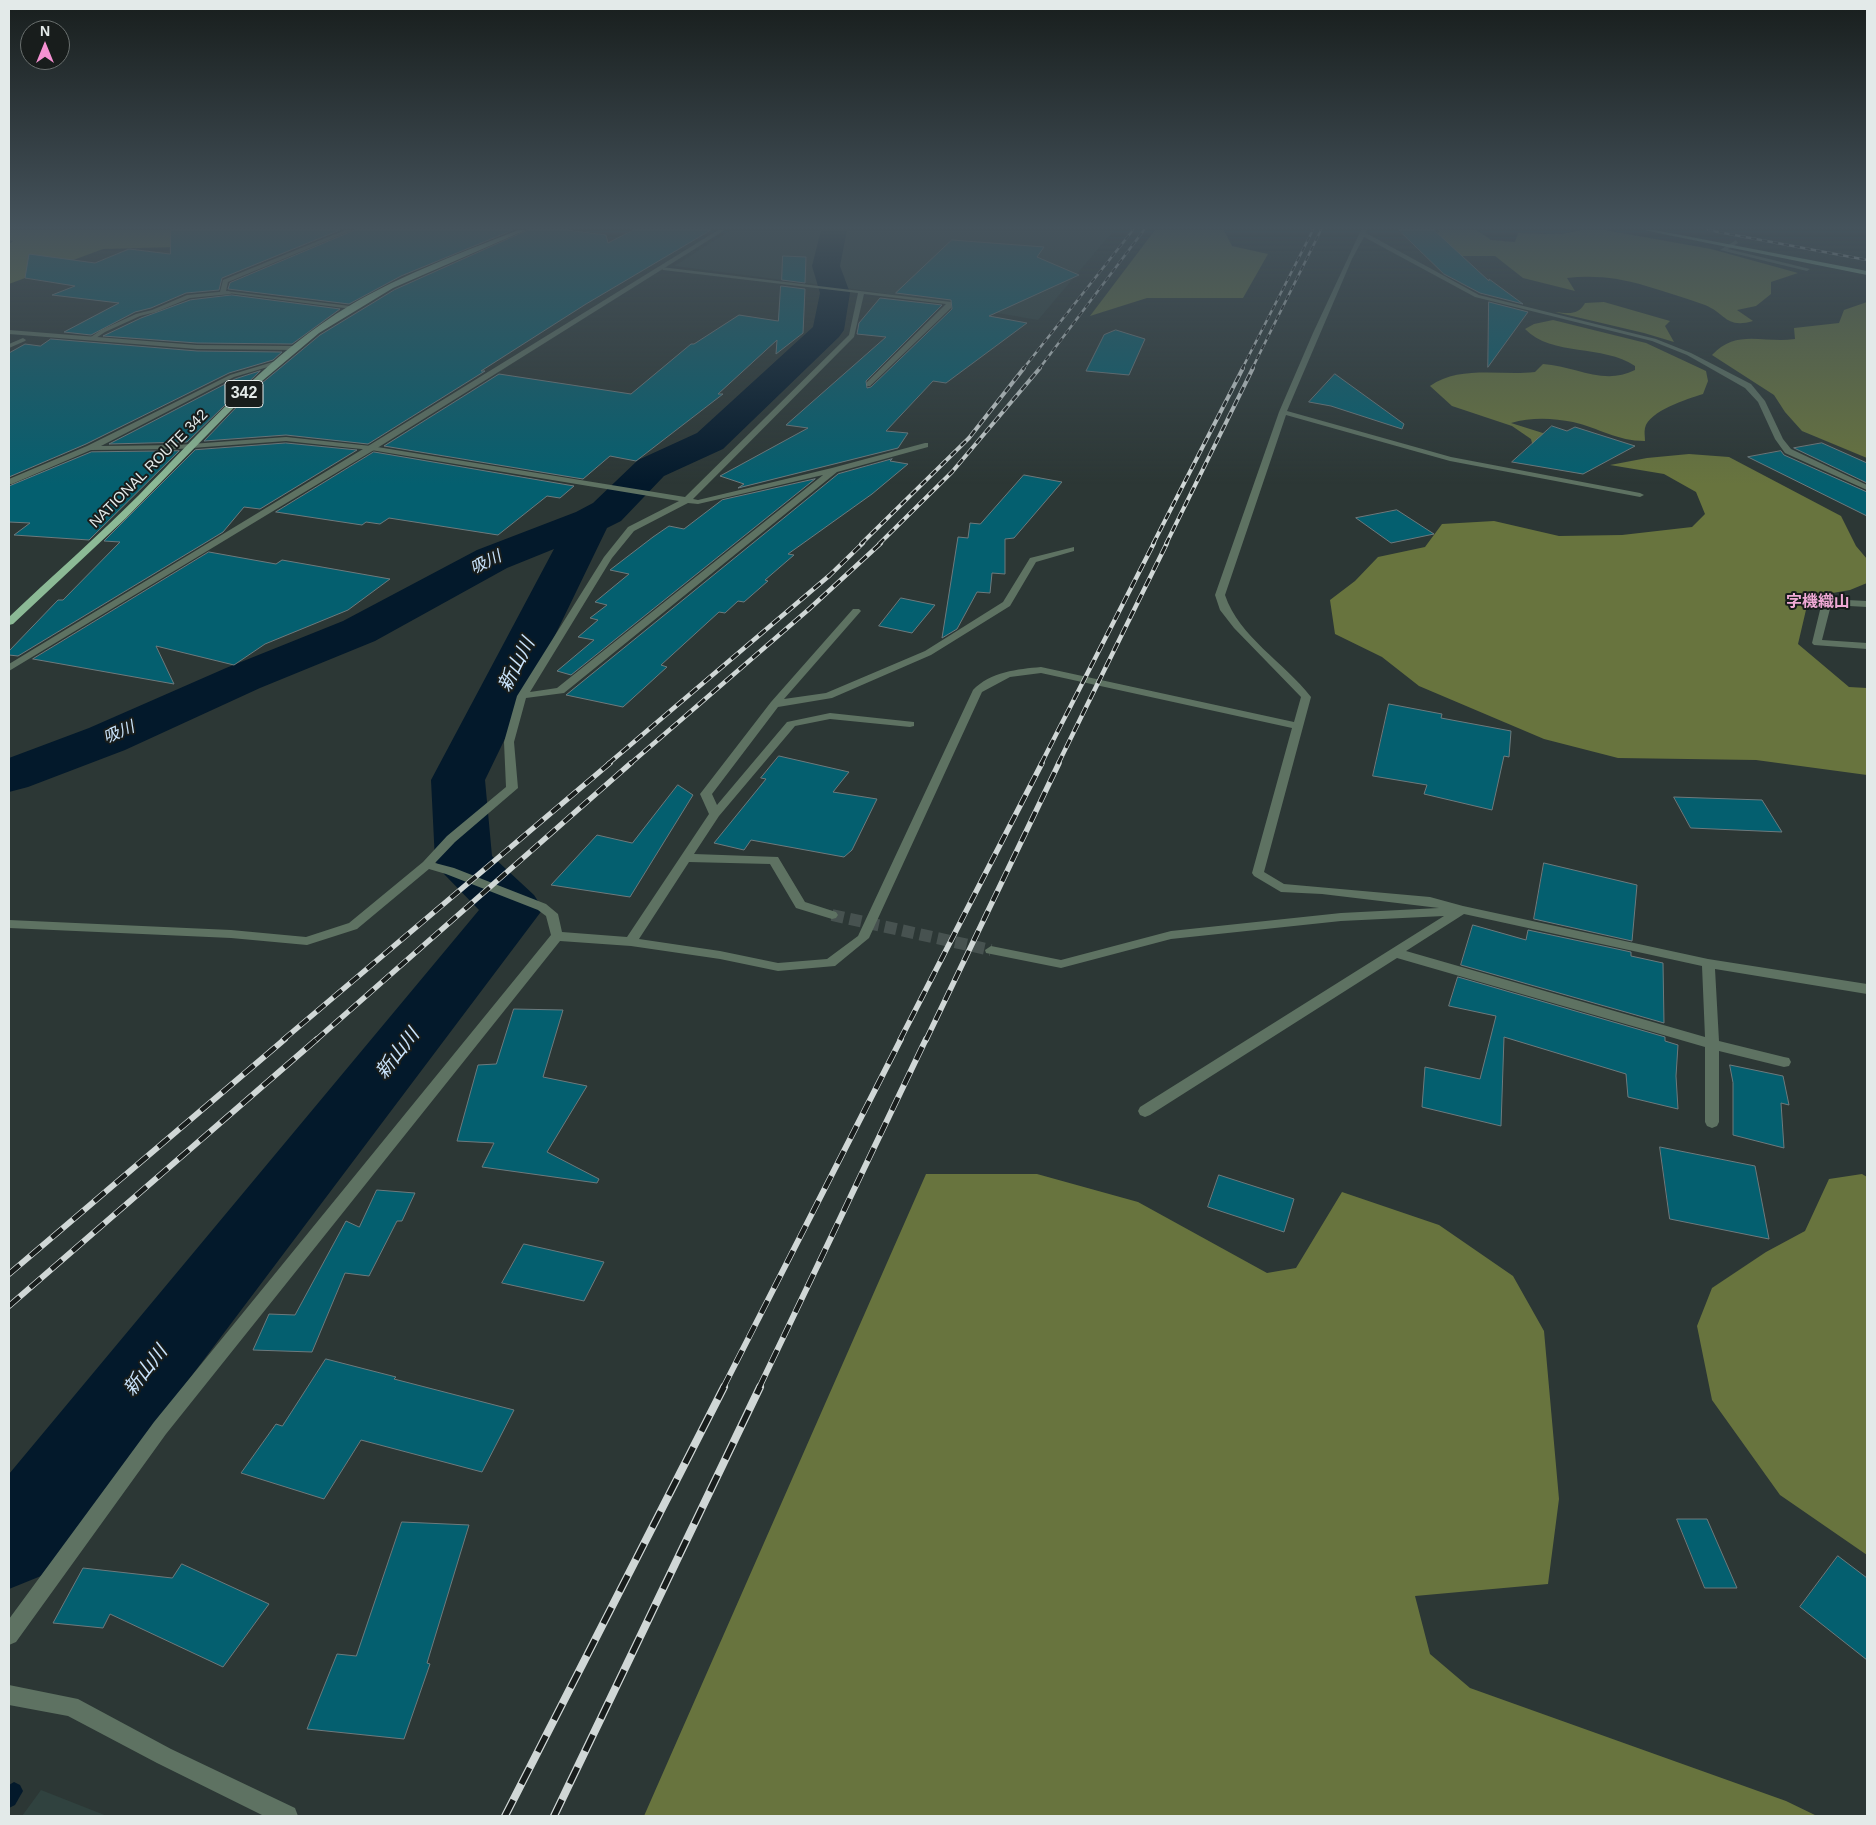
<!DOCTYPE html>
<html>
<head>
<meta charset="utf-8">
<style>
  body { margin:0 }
  #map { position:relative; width:1876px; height:1825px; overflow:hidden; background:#2c3735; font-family:Arial,sans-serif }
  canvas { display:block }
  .frame { position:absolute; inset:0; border:10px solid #e3eae9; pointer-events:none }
  .north { position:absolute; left:20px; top:20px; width:50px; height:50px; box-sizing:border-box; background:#181d1c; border:1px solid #696f6e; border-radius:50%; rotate:0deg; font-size:14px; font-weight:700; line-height:20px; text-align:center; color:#e3eae9 }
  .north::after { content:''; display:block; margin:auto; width:18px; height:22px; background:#f591d2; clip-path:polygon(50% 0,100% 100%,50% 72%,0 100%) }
</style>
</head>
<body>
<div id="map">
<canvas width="1876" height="1825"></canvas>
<div class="frame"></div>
<div class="north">N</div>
</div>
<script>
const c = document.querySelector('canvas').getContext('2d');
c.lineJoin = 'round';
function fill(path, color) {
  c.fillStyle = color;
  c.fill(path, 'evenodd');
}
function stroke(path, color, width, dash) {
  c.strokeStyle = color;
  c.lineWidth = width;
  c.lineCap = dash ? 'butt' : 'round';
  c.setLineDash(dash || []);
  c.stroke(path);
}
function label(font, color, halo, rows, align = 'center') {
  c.font = font + ' Arial,"Noto Sans JP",sans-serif';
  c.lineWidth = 4;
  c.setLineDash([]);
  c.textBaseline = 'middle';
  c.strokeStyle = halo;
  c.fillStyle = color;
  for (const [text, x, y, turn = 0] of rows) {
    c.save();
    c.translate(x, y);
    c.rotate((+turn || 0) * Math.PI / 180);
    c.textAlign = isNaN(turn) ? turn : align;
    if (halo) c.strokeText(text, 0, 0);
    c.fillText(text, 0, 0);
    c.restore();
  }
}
const built = new Path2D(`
  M731 230H1114L1038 320 869 291 674 266Z
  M41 1790 107 1816H22Z`);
const forest = new Path2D(`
  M9 230H168L198 233 176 247 103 249 9 284V244L13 241 9 240Z
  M1155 230H1224L1232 246 1268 254 1243 298H1147L1090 316Z
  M1438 230H1477L1491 240 1515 242 1518 233 1562 234 1581 230H1605L1711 249 1798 273 1771 282V294L1756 306 1737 310 1753 321C1726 329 1725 313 1705 305 1686 298 1666 292 1646 286 1620 278 1594 275 1567 278L1575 291 1523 278 1495 256H1426L1422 243 1439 232Z
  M1604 302 1670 321 1665 326 1674 342 1644 333 1555 312C1568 313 1578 316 1585 303Z
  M1867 302V458L1802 431 1785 412 1774 395 1712 355C1737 328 1764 344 1795 339L1794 328 1839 323 1844 310Z
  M1553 320 1646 343 1706 371 1708 381 1703 394C1687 399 1649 411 1645 428 1644 432 1645 437 1645 441 1617 441 1599 428 1573 422 1553 418 1531 417 1511 423L1584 446 1534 451 1531 439 1512 426 1452 406 1430 386C1460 365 1501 376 1535 372L1543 364C1575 366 1604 386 1635 370V366C1603 344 1552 357 1525 329L1534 324Z
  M1689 454 1729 457 1841 516 1856 546 1867 559V583L1850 590 1809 597 1798 644 1849 687 1867 688V775L1756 760 1618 758 1544 739 1419 686 1382 657 1335 634 1330 600 1355 581 1378 557 1425 547 1442 524 1494 521 1559 536 1622 535 1692 527 1705 514 1696 492 1664 474 1610 465 1647 458Z
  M926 1174H1037L1138 1202 1267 1273 1296 1268 1342 1192 1439 1225 1513 1276 1544 1331 1559 1499 1548 1584 1415 1596 1430 1654 1470 1688 1786 1801 1817 1816H644Z
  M1862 1174 1867 1177V1555L1780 1495 1712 1400 1697 1326 1712 1288 1766 1252 1805 1231 1829 1179Z`);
const stream = new Path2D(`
  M14 1782 20 1785 23 1791 15 1805 9 1808V1785Z`);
const river = new Path2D(`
  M821 230H847L840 266 850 293 844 330 839 337 723 449 664 476 621 521 607 528 485 780 492 856 534 895 543 909 41 1576 9 1589V1474L479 910 444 874 435 861 431 780 554 549 507 568 375 641 260 688 125 750 28 787 9 792V758L89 728 226 668 343 621 477 550 576 512 593 503 638 460 697 433 813 327 820 293 812 266Z`);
const building = new Path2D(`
  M171 230H340L222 278 219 290 186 293 151 308 135 312 91 335 64 332 119 303 52 295 75 286 25 278 29 254 95 263 129 249 170 254Z
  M355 230H513L401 276 349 304 228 289 230 283Z
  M528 230H567L606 235 608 243 633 230H711L586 304 481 371H485L368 444 286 435 204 441 250 393 320 335 394 290Z
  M1399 230H1434L1489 281V279L1523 304 1480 293 1444 274Z
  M952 240 1044 247 1037 257 1079 275 989 316 1027 323 946 383 933 381 886 431 908 433 898 448 738 488 744 484 720 476 808 428 786 425 886 337 857 334 859 323 880 298 942 305 866 381 867 388 871 387 952 309 951 300 896 293Z
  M783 256 806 257 805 283 782 280Z
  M781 286 805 289 803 333 776 354 777 340 718 394H723L636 461 610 456 583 479 384 446 499 374 631 394 691 344H694L739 315 778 321Z
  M232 295 340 309 292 344 197 343 103 336 141 318 190 300Z
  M1489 302 1528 312 1488 367Z
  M1116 330 1145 339 1129 375 1086 371 1104 335Z
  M51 339 197 351 282 352 273 360 229 373 86 444 9 477V353L25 344 40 346Z
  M260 371 187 442 109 444 235 379Z
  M1335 374 1404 424 1402 429 1331 406 1309 402Z
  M1552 426 1567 431 1575 427 1635 446 1583 474 1512 462Z
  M286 443 357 450 260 509 244 507 223 532 18 656 9 655V651L58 600H63L120 542 104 541 195 450Z
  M1822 443 1867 463V483L1794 448Z
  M179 451 89 540 14 535 30 523 9 522V486L91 452Z
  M1781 451 1784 455 1867 492V516L1748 457Z
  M374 452 574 486 560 498 547 496 498 535 389 518 380 524 366 522 362 525 276 512Z
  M892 459 890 461 908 464 872 494 788 554 794 555 765 580 768 581 744 602 738 601 725 613 719 612 661 665 667 667 623 707 566 695 838 474Z
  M1024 475 1062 482 1014 538 1005 539V574L992 573 990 593 977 592 957 629 942 638 958 537 968 538 970 523 980 524Z
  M815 479 571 675 557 671 594 640 578 637 598 620 590 618 607 605 595 602 629 574 610 570 653 537 669 526 684 529 722 500Z
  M1397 510 1434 534 1391 543 1356 518Z
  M209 552 276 564 282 560 390 579 348 610 265 644 234 665 156 646 174 684 33 659Z
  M901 598 935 605 912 633 879 626Z
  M1389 704 1442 714 1441 718 1511 731 1509 757 1504 756 1492 810 1424 794 1427 785 1373 776Z
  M779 756 849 772 833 792 877 799 852 850 844 857 751 840 744 850 714 843 766 779 761 778Z
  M678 785 693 795 630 897 551 885 597 835 632 843Z
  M1674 797 1762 800 1782 832 1691 828Z
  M1544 863 1637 885 1632 941 1534 919Z
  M1473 925 1526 940 1528 930 1631 952V956L1663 963 1664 1023 1461 965Z
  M1458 977 1665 1037V1041L1678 1045 1676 1076 1678 1109 1628 1097 1626 1074 1504 1037 1501 1126 1422 1107 1425 1067 1480 1079 1496 1016 1449 1006Z
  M514 1009 563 1010 543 1077 587 1086 547 1152 599 1179 597 1183 482 1167 494 1143 457 1141 478 1065 496 1064Z
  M1730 1065 1783 1076 1789 1105 1781 1103 1784 1148 1733 1135V1083Z
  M1660 1147 1755 1166 1769 1239 1670 1219Z
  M1219 1175 1294 1199 1284 1232 1208 1207Z
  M377 1190 415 1193 402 1221H397L369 1276 345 1273 312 1352 253 1350 269 1314 295 1315 346 1221 359 1227Z
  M524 1244 604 1262 584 1301 502 1283Z
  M326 1359 396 1377 394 1379 514 1410 482 1472 361 1440 324 1499 241 1473 276 1424 282 1426Z
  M1677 1519H1707L1737 1588H1705Z
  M402 1522 469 1525 427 1663 430 1664 404 1739 307 1729 337 1654 356 1656Z
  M1838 1556 1867 1578V1660L1800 1607Z
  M182 1564 269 1604 223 1667 110 1614 103 1628 53 1623 83 1568 172 1578Z`);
const minorTunnel = new Path2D(`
  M832 915 991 950`);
const service = new Path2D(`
  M229 291 231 294 190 298 156 312 140 316 105 332 93 340 88 339 101 330 136 314 152 310 187 295Z
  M23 338 26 340 25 341 9 348V344Z`);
const minor = new Path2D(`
  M345 230H353L228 282 226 291 350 306 352 309 220 292 223 280Z
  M1361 230H1367L1366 233 1479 295 1656 339 1691 353 1751 384 1765 401 1783 439 1791 449 1867 485V490L1785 453 1775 439 1758 402 1745 388 1687 355 1652 341 1475 297 1364 237 1352 259 1287 411 1451 457 1640 493 1644 495 1640 497 1450 461 1286 415 1225 595C1239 637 1284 662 1311 697L1264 872 1284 884 1430 897 1463 906 1708 959 1867 984V994L1715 969 1719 1041 1784 1057 1789 1058 1791 1062 1789 1066 1784 1067 1719 1051V1122L1717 1126 1712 1128 1707 1126 1705 1122V1047L1397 958 1150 1115 1145 1117 1140 1115 1138 1111 1140 1107 1444 916 1341 921 1171 939 1061 968 986 953 985 950 991 946 1061 960 1171 931 1341 913 1439 908 1322 894 1281 892 1254 876 1252 873 1292 728 1041 673 1010 677 982 692 869 938 835 966 778 971 720 959 631 946 560 941 166 1434 16 1642 9 1645V1619L154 1422 551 935 546 916 538 910 446 874 429 869 357 929 307 945 231 938 9 928V920L231 930 306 937 349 923 423 862 447 836 506 787 504 742 517 696 604 557 628 527 679 501 371 450 286 441 178 449 91 450 12 484H9V479L87 446 230 375 276 361 279 363 278 364 234 377 101 446 178 445 286 437 371 446 685 497 849 335 858 293 663 270 661 267 951 302V308L870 386H867V382L946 304 864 294 854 337 693 499 698 500 832 468 925 443H928V447L837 472 564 693 526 698 514 742 518 788 455 842 435 863 454 868 546 904 558 914 562 932 627 937 709 814 700 794 771 702 853 609H859L861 611 784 699 826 693 925 651 1003 602 1030 558 1074 547V551L1036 562 1010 606 931 655 832 698 778 707 712 794 717 805 787 722 830 713 914 722V726L910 727 830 719 795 726 719 816 694 854 778 857 805 902 836 912 838 915 836 918 832 919 796 908 770 864 689 862 639 939 720 951 778 963 827 959 858 936 973 690C990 672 1018 669 1041 667L1294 722 1301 697 1234 628 1220 610 1215 595 1279 412 1313 333ZM823 475 557 688 530 692 612 558 634 531 688 503 698 504ZM1464 914 1702 966 1705 1037 1406 951Z
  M1736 240 1738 243 1728 249 1810 269 1807 271 1720 250Z
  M1827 599 1867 601V607L1831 605 1822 640 1867 643V649L1814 645 1812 643 1822 602Z
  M9 1685 78 1699 171 1749 295 1808 298 1816H264L157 1763 68 1716 9 1705Z`);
const tertiary = new Path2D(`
  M718 230H725L374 450 9 671V664L368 446Z
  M9 330 197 345 294 346 297 348 294 350 197 349 9 334Z`);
const trunk = new Path2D(`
  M518 230H526L393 288 319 333 249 392 126 518 13 624 9 625V617C52 576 97 537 139 495 201 432 261 363 336 314 392 278 456 255 518 230Z
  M1643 230H1655L1867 271V275Z`);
const railFar5 = new Path2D(`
  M1708 230 1867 260
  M1023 369 1133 230
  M1039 369 1144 230
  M1242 369 1313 230
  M1252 369 1321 230`);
const railFar4 = new Path2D(`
  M861 544 969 438 1024 368
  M879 544 952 472 1040 368
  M1153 544 1243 368
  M1166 544 1253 368`);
const railFar3 = new Path2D(`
  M608 764 830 575 863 543
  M630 764 808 610 881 543
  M1041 764 1154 543
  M1058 764 1167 543`);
const railFar2 = new Path2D(`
  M283 1040 610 763
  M316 1040 631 763
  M900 1040 1042 763
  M926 1040 1059 763`);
const railFar1 = new Path2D(`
  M9 1274 285 1039
  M9 1306 317 1039
  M723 1388 901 1039
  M759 1388 926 1039`);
const rail = new Path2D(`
  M505 1816 724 1387
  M554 1816 760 1387`);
const farStreetnames = [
  ["NATIONAL ROUTE 342",149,469,-45]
];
const shields = [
  [244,394,38]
];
const shieldNames = [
  ["342",244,394]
];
const farWaternames = [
  ["吸川",486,563,-26],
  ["吸川",119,733,-23]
];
const farQuarternames = [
  ["字機織山",1818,603]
];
const waterNames = [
  ["新山川",517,665,-63],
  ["新山川",398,1054,-52],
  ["新山川",146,1371,-52]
];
fill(built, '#30423f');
fill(forest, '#68743e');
fill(stream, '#03192b');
fill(river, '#03192b');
fill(building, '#045f6f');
stroke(building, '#6d7a7d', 1);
stroke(minorTunnel, '#475250', 12, [12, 6]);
fill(service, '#5e7262');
fill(minor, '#5e7262');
fill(tertiary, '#5e7262');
fill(trunk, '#8cba96');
stroke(railFar5, '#d0d7d6', 2.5);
stroke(railFar4, '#d0d7d6', 4);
stroke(railFar3, '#d0d7d6', 4.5);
stroke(railFar2, '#d0d7d6', 5.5);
stroke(railFar1, '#d0d7d6', 6);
stroke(rail, '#d0d7d6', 8);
stroke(railFar5, '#181d1c', 2, [5.5]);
stroke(railFar4, '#181d1c', 2.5, [7]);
stroke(railFar3, '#181d1c', 3, [9]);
stroke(railFar2, '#181d1c', 4, [11]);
stroke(railFar1, '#181d1c', 4.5, [14]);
stroke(rail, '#181d1c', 5.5, [18]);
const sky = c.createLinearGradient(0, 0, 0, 485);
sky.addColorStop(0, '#181e1d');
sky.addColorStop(0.47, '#45535c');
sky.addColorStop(1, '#45535c00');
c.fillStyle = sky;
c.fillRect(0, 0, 1876, 485);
label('15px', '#e3eae9', '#181d1c', farStreetnames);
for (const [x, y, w] of shields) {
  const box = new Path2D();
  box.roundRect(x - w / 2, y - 13.5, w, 27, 4);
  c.fillStyle = '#181d1c';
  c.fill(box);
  stroke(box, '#e3eae9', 1);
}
label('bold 16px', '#e3eae9', null, shieldNames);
label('italic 16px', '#cae4fc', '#181d1c', farWaternames);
label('bold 16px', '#efa9d5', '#181d1c', farQuarternames);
label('italic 19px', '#cae4fc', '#181d1c', waterNames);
</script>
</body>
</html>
